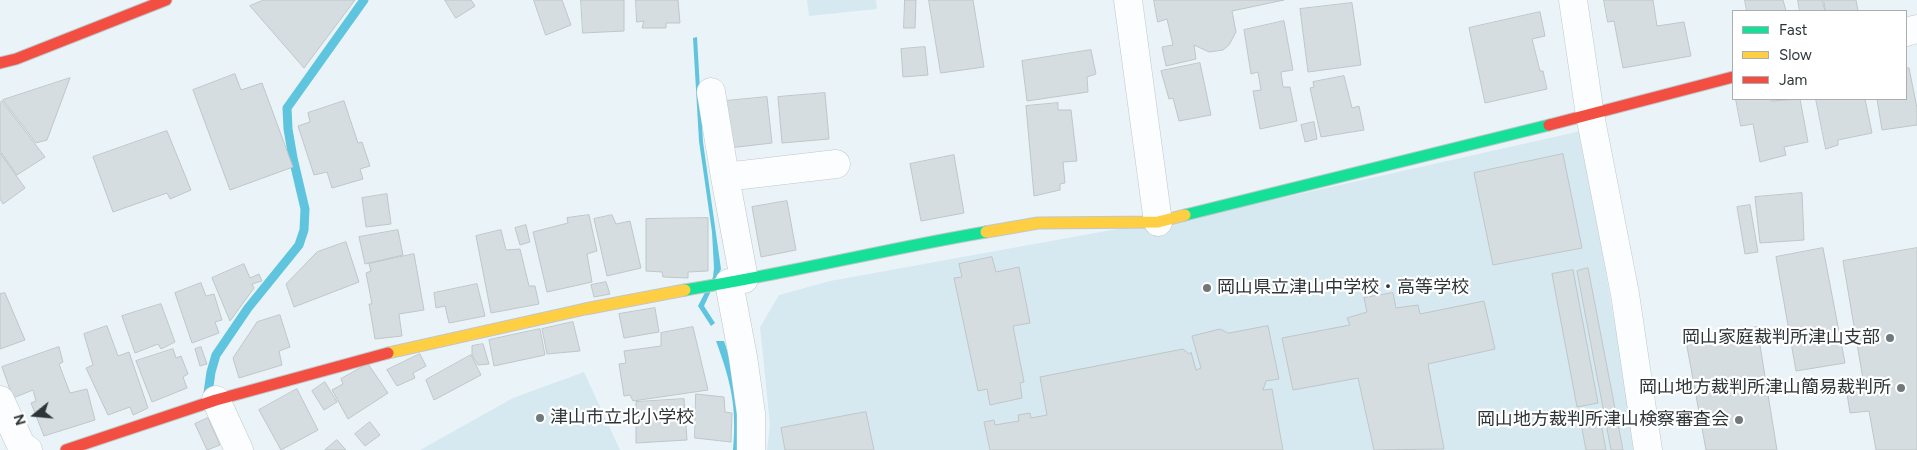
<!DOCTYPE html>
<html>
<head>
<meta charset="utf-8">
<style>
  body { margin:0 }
  #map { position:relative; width:1917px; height:450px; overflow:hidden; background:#eaf4f8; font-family:Figtree,sans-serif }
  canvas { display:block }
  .legend { position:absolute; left:1732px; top:10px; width:175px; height:90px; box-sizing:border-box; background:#fff; border:1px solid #abaeaf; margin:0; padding:6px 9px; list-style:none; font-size:15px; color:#2e3538 }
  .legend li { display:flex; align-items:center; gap:10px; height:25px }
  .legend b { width:25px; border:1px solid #abaeaf }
  .north { position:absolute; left:10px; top:390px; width:50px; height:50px; -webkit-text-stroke:4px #fff; paint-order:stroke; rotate:253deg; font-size:14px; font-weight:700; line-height:20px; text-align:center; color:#2e3538 }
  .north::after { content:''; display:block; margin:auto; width:18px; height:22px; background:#2e3538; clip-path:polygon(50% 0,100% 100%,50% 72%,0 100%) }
</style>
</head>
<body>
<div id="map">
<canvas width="1917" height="450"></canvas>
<ul class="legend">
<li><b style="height:6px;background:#16e098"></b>Fast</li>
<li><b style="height:6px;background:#ffcf43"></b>Slow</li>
<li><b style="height:6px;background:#f24e42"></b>Jam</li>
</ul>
<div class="north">N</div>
</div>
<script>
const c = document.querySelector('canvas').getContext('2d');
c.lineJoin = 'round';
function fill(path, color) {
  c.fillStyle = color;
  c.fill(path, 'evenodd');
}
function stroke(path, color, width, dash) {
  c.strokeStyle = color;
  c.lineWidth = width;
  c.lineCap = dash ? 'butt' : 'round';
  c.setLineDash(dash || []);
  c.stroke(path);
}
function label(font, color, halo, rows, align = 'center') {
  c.font = font + ' Figtree,"Noto Sans JP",sans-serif';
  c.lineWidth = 4.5;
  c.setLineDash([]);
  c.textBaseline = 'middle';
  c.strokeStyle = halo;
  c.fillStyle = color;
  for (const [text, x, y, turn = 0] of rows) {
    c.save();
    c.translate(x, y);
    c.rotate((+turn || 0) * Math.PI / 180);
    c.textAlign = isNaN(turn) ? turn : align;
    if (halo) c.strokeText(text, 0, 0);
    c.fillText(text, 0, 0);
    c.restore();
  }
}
const built = new Path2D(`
  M807 0H876L877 9 809 16Z
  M1581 131 1637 450H767L770 425 760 327 779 295 830 281 1255 204Z
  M584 372 620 450H420L513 398Z`);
const water = new Path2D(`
  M697 37 703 142 721 269 704 306 715 323 711 326 698 306 713 277 714 268 712 232 699 141 693 38Z
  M716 341H724L734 371 737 392 739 450H733C737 407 731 382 716 341Z`);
const stream = new Path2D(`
  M208 393 211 372 216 355 248 308 299 245 304 230 305 209 293 158 288 129 287 108 364 0`);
const building = new Path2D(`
  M264 0H355L304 68 250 6Z
  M445 0H471L475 6 456 18Z
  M534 0H562L571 25 546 35Z
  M581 0H624V31L583 33Z
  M636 0H678L680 23H666V28H642L644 21 637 22Z
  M905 0H916L915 28H904Z
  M929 0H973L984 67 941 73Z
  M1154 0H1284L1232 11 1236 32 1229 45 1223 50 1209 52 1194 45 1196 59 1166 66 1162 47 1173 45 1167 19 1158 22Z
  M1604 0H1653L1657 26 1684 22 1691 56 1623 68 1614 21 1608 22Z
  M1745 0H1783L1786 11H1747Z
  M1798 0H1822L1825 11H1800Z
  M1824 0H1856L1858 11H1826Z
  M1352 3 1361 65 1308 72 1300 9Z
  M1540 12 1545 36 1532 39 1540 71H1543L1547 89 1485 103 1469 28Z
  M1284 21 1293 70 1281 72 1283 87H1290L1297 121 1260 129 1253 91 1261 90 1258 72 1251 74 1244 30Z
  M925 47 928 75 903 77 901 49Z
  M1091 50 1096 74 1087 77 1088 92 1027 101 1022 61Z
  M1200 63 1211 115 1179 121 1173 98 1169 99 1161 71Z
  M1909 68 1917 108V125L1882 130 1877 99H1906V69Z
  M235 74 241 90 262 83 293 167 230 190 193 90Z
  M1344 76 1352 108 1359 106 1364 130 1321 137 1310 88 1314 87 1313 82Z
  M70 78 47 140 36 143 3 100Z
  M825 93 829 139 782 143 778 97Z
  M767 97 772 143 729 148 725 101Z
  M1736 99H1771V101L1800 99 1808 142 1784 147 1786 155 1760 162 1753 124 1741 126Z
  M1816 99H1865L1872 133 1838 140V145L1826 149Z
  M2 101 45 157 17 175 0 151V103Z
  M344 101 358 143 362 142 370 166 360 169 363 179 332 188 327 172 314 175 298 126 310 122 308 113Z
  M1058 103V110H1071L1077 161 1063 162 1065 183 1060 184V190L1034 196 1026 106Z
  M1314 122 1317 139 1305 142 1301 125Z
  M167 131 191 190 170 199 167 193 113 212 93 157Z
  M0 153 25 188 3 204 0 199Z
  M1563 154 1582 248 1493 265 1474 173Z
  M954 155 964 213 921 221 910 164Z
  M1802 193 1804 240 1760 243 1755 197Z
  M387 194 391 224 366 227 362 198Z
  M787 201 796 250 761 257 752 207Z
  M1750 205 1758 252 1745 254 1737 207Z
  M589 215 597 251 587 254 592 282 547 292 533 232 568 223 567 218Z
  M612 215 616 224 630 221 641 268 607 276 594 219Z
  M708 218V271L688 272V278L663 277 662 272 646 271V219Z
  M526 225 530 242 520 245 515 228Z
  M398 230 403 255 365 264 359 237Z
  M501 230 506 250 520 249 529 286H535L539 304 491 313 476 236Z
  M346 242 359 282 294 307 286 284 317 252Z
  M1823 248 1845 363 1796 371 1776 257Z
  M1917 248V450H1876L1869 411 1850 413 1846 387 1864 385 1843 261Z
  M414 254 424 310 399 314 402 336 375 339 369 304H372L366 273 371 271 369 264Z
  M992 257 996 272 1019 267 1030 323 1013 326 1024 382 1020 383 1022 398 990 405 987 389 978 391 954 278 962 277 959 264Z
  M244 264 250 278 259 274 262 281 252 284 254 288 230 321 212 278Z
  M1588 268 1623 450H1611L1577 271Z
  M1573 270 1598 403 1577 407 1552 274Z
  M606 282 610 294 594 297 591 285Z
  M201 283 206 296 214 294 222 320 215 322 219 333 192 343 175 293Z
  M477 284 485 316 449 323 445 306 436 308 434 293Z
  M5 293 25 340 0 349V294Z
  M1393 293 1396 308 1418 305 1420 314 1484 301 1495 349 1428 364 1444 449 1374 450 1358 378 1293 390 1282 338 1350 325 1347 318 1367 312 1364 298Z
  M161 304 175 342 161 349 158 344 135 353 122 316Z
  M655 308 659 332 624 338 619 314Z
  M280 315 290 347 279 351 282 365 239 378 233 358 257 322Z
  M573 322 580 351 547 354 542 329Z
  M107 326 118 356 129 352 148 408 133 415 130 407 108 415 86 368 93 365 84 334Z
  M1268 326 1279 379 1266 381 1263 390 1272 389 1283 450H990L984 422 994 420 995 425 1019 421 1018 415 1030 413 1031 418 1047 415 1040 377 1183 349 1189 354 1191 352 1196 370 1201 368 1192 336 1220 329 1228 333Z
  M693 327 708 390 633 401 630 395 624 396 619 364 626 363 624 351 661 346V333Z
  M1757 327 1777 450H1706L1686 341Z
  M540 329 545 355 494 366 489 340Z
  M483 344 489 364 478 365 472 355V346Z
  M59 347 63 362 59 364 70 393 87 389 95 420 44 436 31 403 36 401 33 390 13 398 2 367Z
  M201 347 207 364 200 366 195 349Z
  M173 349 176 358 181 356 188 374 183 377 187 388 152 402 136 361Z
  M420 354 426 366 413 373 415 378 397 386 387 370Z
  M471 355 481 375 434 400 426 380Z
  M368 364 388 393 348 419 332 390 343 384 341 379Z
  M325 382 337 402 324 410 312 391Z
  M297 389 318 430 281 450 259 410Z
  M696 394 724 397 725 412 732 413 731 442 695 438Z
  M684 399 687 440 636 443V402Z
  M866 412 874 450H785L781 428Z
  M1599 413 1606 450H1586L1580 418Z
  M208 418 220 445 207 450 195 424Z
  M370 422 380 435 365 446 355 434Z
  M337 440 346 450H325Z`);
const street = new Path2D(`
  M1128 0 1158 222
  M1573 0 1590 115 1625 294 1648 450
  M1906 32 1917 29
  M711 92 725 177
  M744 279 725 177 836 164
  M729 283 743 357 751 413V450
  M0 400 21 445 28 450
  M216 400 239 450`);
const fast = new Path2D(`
  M1185 215 1549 125
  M685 290C786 274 886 249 986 232`);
const slow = new Path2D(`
  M986 232 1038 223 1158 222 1185 215
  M388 353 585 309 685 290`);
const jam = new Path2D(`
  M0 63 16 59 166 0
  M1549 125 1733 77
  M66 450 216 400 388 353`);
const markers = [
  [1207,288,5,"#70787b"],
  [1890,338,5,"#70787b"],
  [1901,388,5,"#70787b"],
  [540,418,5,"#70787b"],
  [1739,420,5,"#70787b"]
];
const poiNames = [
  ["岡山県立津山中学校・高等学校",1217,288,"left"],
  ["岡山家庭裁判所津山支部",1880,338],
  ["岡山地方裁判所津山簡易裁判所",1891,388],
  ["津山市立北小学校",550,418,"left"],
  ["岡山地方裁判所津山検察審査会",1729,420]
];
fill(built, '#d6e9f0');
fill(water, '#5fc4dd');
stroke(stream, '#5fc4dd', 9);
fill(building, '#d5dde0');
stroke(building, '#bfc6c9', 1);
stroke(street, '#c0c7ca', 29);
stroke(fast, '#c0c7ca', 13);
stroke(slow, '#c0c7ca', 13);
stroke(jam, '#c0c7ca', 13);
stroke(street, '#fcfdfe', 28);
stroke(fast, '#16e098', 11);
stroke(slow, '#ffcf43', 11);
stroke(jam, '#f24e42', 11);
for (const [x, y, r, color] of markers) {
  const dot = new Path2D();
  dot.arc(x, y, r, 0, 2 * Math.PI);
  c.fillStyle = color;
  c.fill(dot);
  stroke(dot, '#fff', 2);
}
label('18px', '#2e3538', '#fff', poiNames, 'right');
</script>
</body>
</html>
